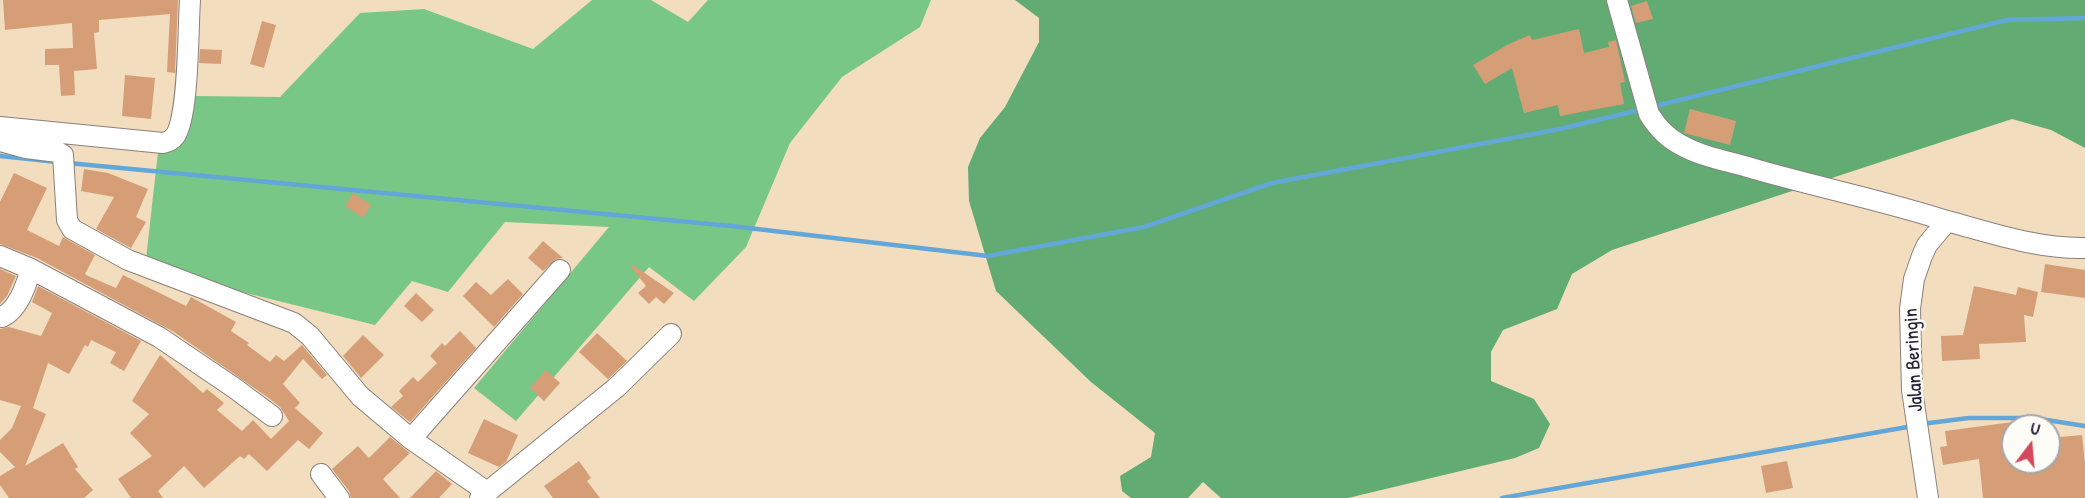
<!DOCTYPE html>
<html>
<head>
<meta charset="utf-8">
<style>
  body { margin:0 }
  #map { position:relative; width:2085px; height:498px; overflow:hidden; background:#f2ddbf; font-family:"Patrick Hand",sans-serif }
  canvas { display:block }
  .north { position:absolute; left:2001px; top:414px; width:60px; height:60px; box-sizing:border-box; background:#fdfcf7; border:2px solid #a5a5ac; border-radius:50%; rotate:16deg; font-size:16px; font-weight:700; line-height:24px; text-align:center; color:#22223b }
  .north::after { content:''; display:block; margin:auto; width:21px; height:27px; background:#d1495b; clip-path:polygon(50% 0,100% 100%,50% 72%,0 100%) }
</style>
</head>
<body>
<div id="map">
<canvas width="2085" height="498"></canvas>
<div class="north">U</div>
</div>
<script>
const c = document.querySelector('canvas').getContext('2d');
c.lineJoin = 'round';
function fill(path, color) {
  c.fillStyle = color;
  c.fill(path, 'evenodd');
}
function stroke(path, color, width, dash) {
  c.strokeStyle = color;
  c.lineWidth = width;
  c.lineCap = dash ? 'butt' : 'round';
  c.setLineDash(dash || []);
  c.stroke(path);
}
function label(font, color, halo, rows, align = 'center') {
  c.font = font + ' "Patrick Hand",sans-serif';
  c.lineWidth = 5;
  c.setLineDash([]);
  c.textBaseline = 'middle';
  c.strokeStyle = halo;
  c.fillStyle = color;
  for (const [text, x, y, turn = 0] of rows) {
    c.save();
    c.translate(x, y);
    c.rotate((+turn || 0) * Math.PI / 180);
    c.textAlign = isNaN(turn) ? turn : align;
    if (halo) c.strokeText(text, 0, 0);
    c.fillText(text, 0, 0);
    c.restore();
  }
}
const green = new Path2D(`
  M592 0H651L688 22 708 0H931L920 27 842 77 790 143 746 247 694 301 649 267 516 421 474 388 609 227 505 222 448 292 412 281 375 325 145 268 158 152 194 96 280 97 360 13 424 9 533 49Z`);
const forest = new Path2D(`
  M1015 0H2085V148L2051 130 2012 119 1612 250 1572 274 1557 309 1503 330 1491 352V381L1534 399 1550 424 1539 448 1515 458 1348 498H1221L1203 482 1188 498H1131L1122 491 1120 476 1151 457 1155 433 1091 382 996 291 969 201 968 167 980 138 1005 107 1039 42V18Z`);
const stream = new Path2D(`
  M1651 107 2007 20 2085 18
  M0 156 57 162
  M68 163 731 226 988 256 1144 227 1272 183 1560 129 1643 109
  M1921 424 1969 418H2034L2085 426
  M1502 498 1913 426`);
const building = new Path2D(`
  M3 0H178L175 73 167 72 170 14 99 20V32L94 33 97 69 74 71 75 95 61 96 59 65H45V49L73 48 72 23 5 30Z
  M1647 1 1653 19 1636 23 1631 6Z
  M262 21 276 25 264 68 250 64Z
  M1579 29 1584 53 1609 47 1608 42 1616 40 1625 82 1620 83 1624 104 1560 116 1558 105 1524 113 1512 68 1485 84 1473 65 1509 44 1530 35 1532 40Z
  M200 49 222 50 221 64 199 63Z
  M125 75 155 78 151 119 122 116Z
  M1690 109 1736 121 1730 145 1684 133Z
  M84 169 108 173 148 189 136 217 146 222 131 248 96 229 114 197 81 191Z
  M14 173 47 188 27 230 59 246 63 237 95 255 85 274 88 276 116 288 123 275 186 306 191 297 236 322 231 331 249 343 247 345 270 362 276 355 284 361 302 345 327 375 322 379 303 359 283 384 300 403 295 408 323 433 309 449 298 440 267 471 249 454 244 459 240 456 204 488 184 466 158 491 163 498H131L118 479 152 456 130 433 149 414 132 401 160 355 203 393 207 389 224 403 217 410 242 431 253 420 271 439 289 421 280 407 270 399 174 332 37 258 0 244V202Z
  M353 193 371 205 363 218 345 206Z
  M543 241 563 258 556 259 543 271 528 258Z
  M2045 264 2085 270V298L2041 292Z
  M633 265 674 293 664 304 656 297 649 304 638 293 646 286 631 267Z
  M0 269 16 276 7 296 0 304Z
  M508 279 523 294 494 327 463 296 476 282 491 295Z
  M38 286 141 341 124 371 110 363 116 352 91 340 88 347 85 345 69 374 48 363 33 408 46 414 25 466 63 443 78 467 75 469 93 490 84 498H9L0 485V476L15 467 0 452V440L12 428 21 406 0 400V329L9 327 41 336 52 313 32 302Z
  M1974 286 2016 295 2018 287 2038 292 2033 317 2024 315 2026 342 1979 344 1980 359 1942 361 1941 336 1963 335Z
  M416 293 434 310 422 322 404 306Z
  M460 331 476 348 410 422 391 407 403 396 399 391 413 377 418 382 437 363 430 356 442 343 445 346Z
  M597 333 627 361 608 379 579 352Z
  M363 335 384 355 361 378 343 356Z
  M546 370 560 383 544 401 530 388Z
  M484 419 518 435 506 462 499 467 468 453Z
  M2013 422V462H2049V438L2082 435 2085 463V498H1983L1979 459 1943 465 1940 447 1947 446 1945 431Z
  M390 437 410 453 383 479 400 498H351L349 491 332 469 358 446 369 458Z
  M579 461 591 478 587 481 600 498H553L544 486Z
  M1787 461 1793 488 1766 493 1761 466Z
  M436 471 452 484 439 498H410Z`);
const minor = new Path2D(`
  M1617 0 1649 114C1657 127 1667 138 1681 145 1702 157 1728 161 1751 168 1816 187 1882 200 1947 221
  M0 127 163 143C168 142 172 140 175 136 189 117 188 27 190 0
  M0 141 26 148 58 152 63 155 67 220 72 229 128 260 294 323 310 336 360 396 411 439
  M0 256 31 269 159 337 233 387 272 416
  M2 317C19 309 26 285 31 269
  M321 474 339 498
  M487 492 411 439 560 270
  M480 498 617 387 671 334
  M1928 498 1912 390 1910 309 1914 279 1922 256 1927 245 1947 221C1992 233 2037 249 2085 248`);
const streetNames = [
  ["Jalan Beringin",1914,360,-93]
];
fill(green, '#79c787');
fill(forest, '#62ac74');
stroke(stream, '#62a7d7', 4.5);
fill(building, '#d69e77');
stroke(minor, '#8a807d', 22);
stroke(minor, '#fff', 20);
label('20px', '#22223b', '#fdfcf7', streetNames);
</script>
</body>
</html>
